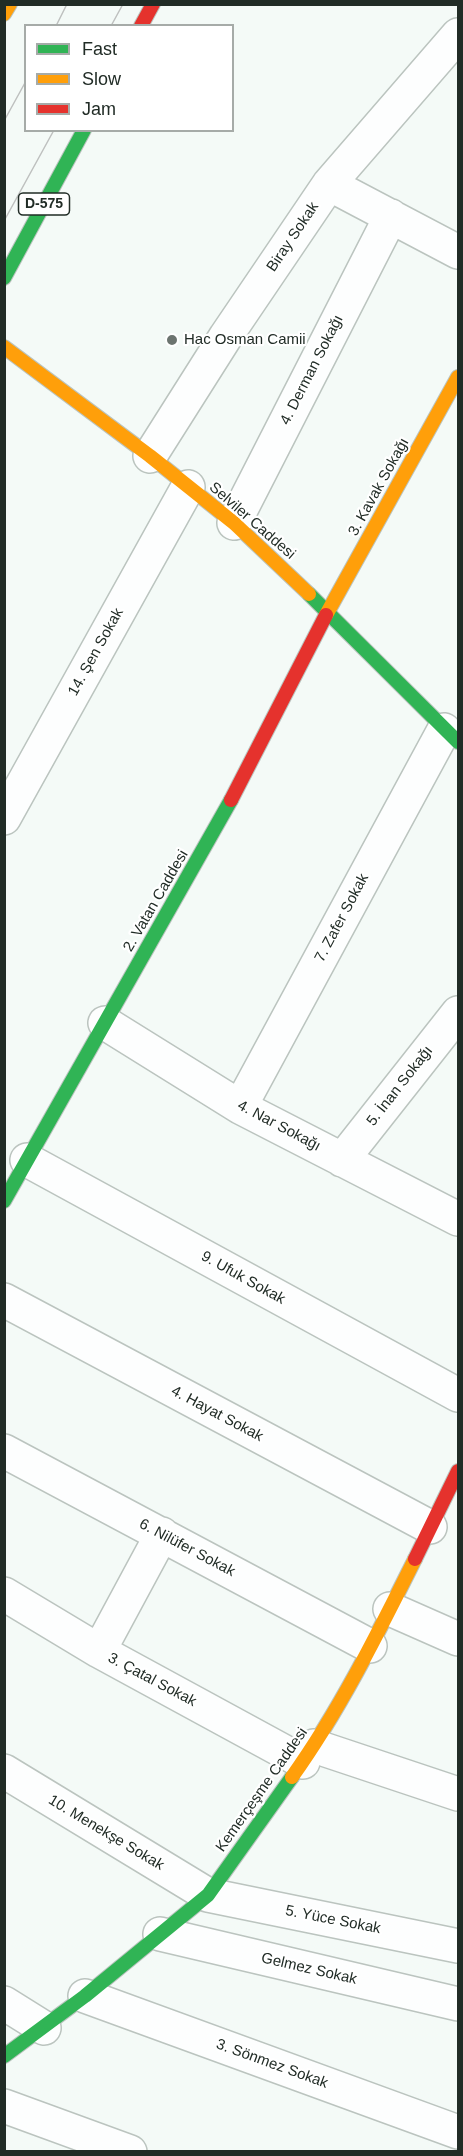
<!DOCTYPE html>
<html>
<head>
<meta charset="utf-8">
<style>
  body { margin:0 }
  #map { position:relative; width:463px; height:2156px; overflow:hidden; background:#f4faf7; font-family:Arial,sans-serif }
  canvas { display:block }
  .frame { position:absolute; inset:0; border:6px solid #212c26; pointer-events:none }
  .legend { position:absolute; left:24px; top:24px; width:210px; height:108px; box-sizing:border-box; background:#fff; border:2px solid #a6aba8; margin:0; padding:8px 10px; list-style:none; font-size:18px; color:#212c26 }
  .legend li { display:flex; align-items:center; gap:12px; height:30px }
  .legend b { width:30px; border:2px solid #a6aba8 }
</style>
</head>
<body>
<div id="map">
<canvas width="463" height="2156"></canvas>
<div class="frame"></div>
<ul class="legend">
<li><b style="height:8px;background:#30b455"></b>Fast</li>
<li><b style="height:8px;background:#ff9f0a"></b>Slow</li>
<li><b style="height:8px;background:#e5322d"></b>Jam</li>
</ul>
</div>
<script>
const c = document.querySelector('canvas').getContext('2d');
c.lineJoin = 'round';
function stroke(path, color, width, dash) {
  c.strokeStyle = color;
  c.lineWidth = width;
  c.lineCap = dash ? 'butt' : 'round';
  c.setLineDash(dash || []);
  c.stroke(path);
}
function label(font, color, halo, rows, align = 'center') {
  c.font = font + ' Arial,sans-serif';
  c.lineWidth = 4.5;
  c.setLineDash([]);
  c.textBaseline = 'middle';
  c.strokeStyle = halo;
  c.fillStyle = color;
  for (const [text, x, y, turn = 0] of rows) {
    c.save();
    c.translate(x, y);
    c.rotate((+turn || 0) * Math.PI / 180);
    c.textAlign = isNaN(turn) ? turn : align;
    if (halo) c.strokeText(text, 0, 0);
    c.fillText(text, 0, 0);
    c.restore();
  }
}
const street = new Path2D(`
  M329 184 458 252
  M150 456 226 336 329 184 458 35
  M234 523 391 216
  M4 818 188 487
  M105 1023 240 1107 458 1219
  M240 1107 444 730
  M27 1160 458 1395
  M342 1160 458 1013
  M4 1300 430 1527
  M4 1451 370 1646
  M4 1594 99 1651 303 1762
  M390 1609 458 1639
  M99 1651 162 1534
  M314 1746 458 1794
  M4 1771 208 1895 458 1946
  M160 1934 458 2004
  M85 1996 458 2132
  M4 2003 44 2028
  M4 2106 130 2152`);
const fast = new Path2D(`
  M4 278 84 130
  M309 594 458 742
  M4 1201 231 800
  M4 2056 85 1996 208 1895 292 1777`);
const slow = new Path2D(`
  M4 14 10 4
  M4 347 150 456 234 523 309 594
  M326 615 458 377
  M292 1777C340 1710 378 1633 415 1559`);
const jam = new Path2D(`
  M141 26 153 4
  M231 800 326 615
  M415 1559 458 1471`);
const tram = new Path2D(`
  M56 26 67 4
  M111 26 123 4
  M4 121 26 81
  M4 221 54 130`);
const markers = [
  [172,340,6,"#6b746f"]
];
const shields = [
  [44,204,51]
];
const shieldNames = [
  ["D-575",44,204]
];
const streetNames = [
  ["Biray Sokak",293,237,-56],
  ["4. Derman Sokağı",312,370,-63],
  ["3. Kavak Sokağı",379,487,-61],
  ["Selviler Caddesi",252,521,41],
  ["14. Şen Sokak",96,652,-61],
  ["2. Vatan Caddesi",156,901,-60],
  ["7. Zafer Sokak",342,918,-62],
  ["5. İnan Sokağı",400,1086,-52],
  ["4. Nar Sokağı",279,1126,28],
  ["9. Ufuk Sokak",243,1278,29],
  ["4. Hayat Sokak",217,1414,28],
  ["6. Nilüfer Sokak",187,1548,28],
  ["3. Çatal Sokak",152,1680,28],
  ["Kemerçeşme Caddesi",262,1790,-55],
  ["10. Menekşe Sokak",106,1833,31],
  ["5. Yüce Sokak",333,1920,11],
  ["Gelmez Sokak",309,1969,13],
  ["3. Sönmez Sokak",272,2064,20]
];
const poiNames = [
  ["Hac Osman Camii",184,340]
];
stroke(street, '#bbc4bf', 36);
stroke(fast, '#bbc4bf', 16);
stroke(slow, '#bbc4bf', 16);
stroke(jam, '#bbc4bf', 16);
stroke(street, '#fdfefe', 33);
stroke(fast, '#30b455', 14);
stroke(slow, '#ff9f0a', 14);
stroke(jam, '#e5322d', 14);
stroke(tram, '#bec0bf', 1.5);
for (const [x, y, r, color] of markers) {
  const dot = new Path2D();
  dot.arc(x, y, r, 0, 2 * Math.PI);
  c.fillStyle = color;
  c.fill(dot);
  stroke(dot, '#fff', 2);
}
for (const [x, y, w] of shields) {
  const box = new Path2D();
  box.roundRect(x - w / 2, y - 11, w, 22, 4.5);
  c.fillStyle = '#fff';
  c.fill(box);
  stroke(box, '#212c26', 1.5);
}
label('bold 14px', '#212c26', null, shieldNames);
label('15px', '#212c26', '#fff', streetNames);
label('15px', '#212c26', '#fff', poiNames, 'left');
</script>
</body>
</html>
